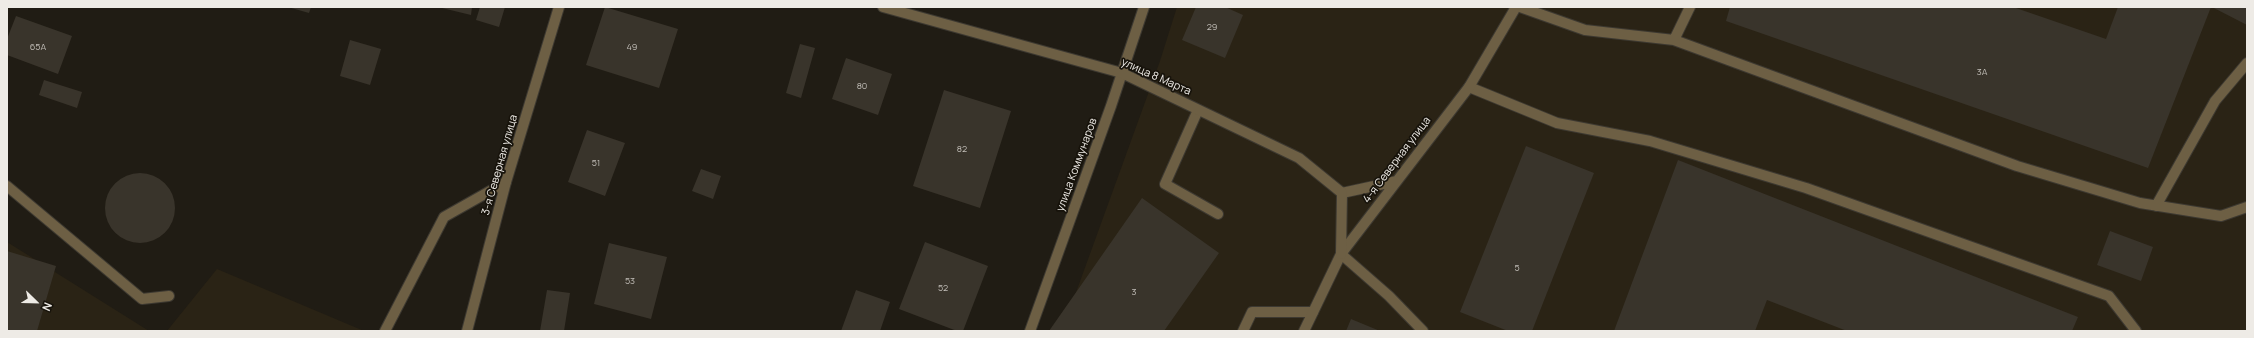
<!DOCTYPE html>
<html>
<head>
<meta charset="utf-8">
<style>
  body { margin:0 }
  #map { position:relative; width:2254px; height:338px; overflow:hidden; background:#201c14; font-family:Manrope,sans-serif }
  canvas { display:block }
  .frame { position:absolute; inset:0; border:8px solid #eeebe6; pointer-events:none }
  .north { position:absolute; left:16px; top:282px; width:40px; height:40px; -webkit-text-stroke:3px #17130b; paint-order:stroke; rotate:113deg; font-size:11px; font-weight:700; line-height:16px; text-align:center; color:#eeebe6 }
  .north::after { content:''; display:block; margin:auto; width:14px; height:18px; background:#eeebe6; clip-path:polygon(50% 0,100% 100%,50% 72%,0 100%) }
</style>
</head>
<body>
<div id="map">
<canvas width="2254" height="338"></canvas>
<div class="frame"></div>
<div class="north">N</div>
</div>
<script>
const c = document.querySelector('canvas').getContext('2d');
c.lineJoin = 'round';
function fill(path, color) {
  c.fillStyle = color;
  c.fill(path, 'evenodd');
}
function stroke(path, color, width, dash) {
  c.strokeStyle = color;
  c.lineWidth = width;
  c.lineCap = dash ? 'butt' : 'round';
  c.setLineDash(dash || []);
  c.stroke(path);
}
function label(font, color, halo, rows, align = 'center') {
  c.font = font + ' Manrope,sans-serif';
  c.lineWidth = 3.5;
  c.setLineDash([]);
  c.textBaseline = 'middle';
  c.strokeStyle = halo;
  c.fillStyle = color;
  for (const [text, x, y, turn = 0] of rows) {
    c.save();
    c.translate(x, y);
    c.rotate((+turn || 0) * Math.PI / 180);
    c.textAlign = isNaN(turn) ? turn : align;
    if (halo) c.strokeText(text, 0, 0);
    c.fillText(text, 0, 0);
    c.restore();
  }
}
const built = new Path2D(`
  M1177 7H2247V331H1062L1160 61Z
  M7 242 149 331H7Z
  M217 269 364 331H167Z`);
const building = new Path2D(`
  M288 7H311L309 13Z
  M438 7H472L471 15Z
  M480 7H505L499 27 476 20Z
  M605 7 678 29 659 88 586 65Z
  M1196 7H1225L1243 15 1225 58 1182 40Z
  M1730 7H2013L2106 39 2118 7H2211L2148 168 1726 21Z
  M2212 7H2247V25Z
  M16 16 72 36 58 74 7 55V39Z
  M350 40 381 49 370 85 340 76Z
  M800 44 815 48 801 98 786 93Z
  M846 58 892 74 878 115 832 99Z
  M44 80 82 92 77 108 39 95Z
  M944 90 1011 111 980 208 913 186Z
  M587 130 625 143 605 196 568 182Z
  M1526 146 1594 173 1532 331H1508L1460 312Z
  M1678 160 2078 317 2072 331H1847L1767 300 1755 331H1614Z
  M701 169 721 176 713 199 692 191Z
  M105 208a35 35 0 1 1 70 0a35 35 0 1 1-70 0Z
  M1142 198 1219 253 1164 331H1049Z
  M2110 231 2153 247 2141 281 2097 265Z
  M925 242 988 266 963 331H957L899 309Z
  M609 243 667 257 651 319 594 304Z
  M7 251 56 266 37 331H7Z
  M547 290 570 293 564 331H540Z
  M856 290 890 302 880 331H841Z
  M1351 319 1380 331H1346Z`);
const service = new Path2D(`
  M1520 7 1585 30 1674 40 2017 166 2140 203 2221 216 2247 207
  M1674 40 1690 7
  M1469 87 1557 123 1650 141 1806 188 2109 296 2136 331
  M1198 110 1165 184 1218 214
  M7 186 142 299 169 296
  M2156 206 2215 101 2247 63
  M1341 254 1389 296 1423 331
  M385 331 444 217 506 182
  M1243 331 1252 312H1313`);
const minor = new Path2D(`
  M1342 193 1397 181
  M467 331 506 182 559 7
  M1030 331 1111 106 1144 7
  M1304 331 1341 254 1469 87 1516 7`);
const tertiary = new Path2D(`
  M883 7 1122 73 1299 158 1342 193 1341 254`);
const numberNames = [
  ["29",1212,27],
  ["65А",38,47],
  ["49",632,47],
  ["3А",1982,72],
  ["80",862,86],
  ["82",962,149],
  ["51",596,163],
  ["5",1517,268],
  ["53",630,281],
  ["52",943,288],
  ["3",1134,292]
];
const streetNames = [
  ["улица 8 Марта",1156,77,24],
  ["4-я Северная улица",1397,160,-53],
  ["3-я Северная улица",500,165,-74],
  ["улица Коммунаров",1077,165,-70]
];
fill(built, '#2a2315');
fill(building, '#39342b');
stroke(service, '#3d3931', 12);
stroke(minor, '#3d3931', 12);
stroke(tertiary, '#3d3931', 12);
stroke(service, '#6d5f44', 10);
stroke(minor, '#6d5f44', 10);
stroke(tertiary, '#6d5f44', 10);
label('9px', '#c1bdb7', null, numberNames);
label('11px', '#eeebe6', '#17130b', streetNames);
</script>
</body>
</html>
